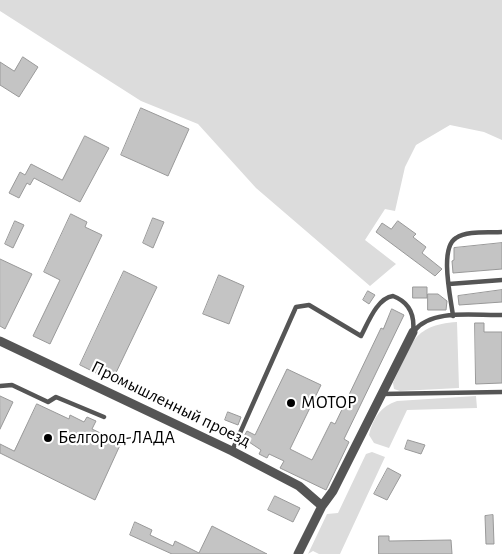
<!DOCTYPE html>
<html>
<head>
<meta charset="utf-8">
<style>
  body { margin:0 }
  canvas { display:block; background:#fff }
</style>
</head>
<body>
<canvas width="502" height="554"></canvas>
<script>
const c = document.querySelector('canvas').getContext('2d');
c.lineJoin = 'round';
function fill(path, color) {
  c.fillStyle = color;
  c.fill(path, 'evenodd');
}
function stroke(path, color, width, dash) {
  c.strokeStyle = color;
  c.lineWidth = width;
  c.lineCap = dash ? 'butt' : 'round';
  c.setLineDash(dash || []);
  c.stroke(path);
}
function label(font, color, halo, rows, align = 'center') {
  c.font = font + ' "Alegreya Sans",sans-serif';
  c.lineWidth = 4.5;
  c.setLineDash([]);
  c.textBaseline = 'middle';
  c.strokeStyle = halo;
  c.fillStyle = color;
  for (const [text, x, y, turn = 0] of rows) {
    c.save();
    c.translate(x, y);
    c.rotate((+turn || 0) * Math.PI / 180);
    c.textAlign = isNaN(turn) ? turn : align;
    if (halo) c.strokeText(text, 0, 0);
    c.fillText(text, 0, 0);
    c.restore();
  }
}
const green = new Path2D(`
  M0 0H502V140L484 132 450 125 416 145 405 167 395 211 385 209 365 240 396 264 370 286 256 188 198 124 141 101 0 11Z
  M457 322 459 388 400 391 394 389 393 383C411 346 411 325 457 322Z
  M476 396 477 408 407 410 389 448 374 443 369 435C373 418 381 406 397 401Z
  M372 452 385 457 340 554H319L313 551 308 554 327 514 338 513 366 454Z`);
const building = new Path2D(`
  M23 57 38 67 19 97 0 85V62L14 71Z
  M141 108 189 129 168 176 121 155Z
  M85 136 109 148 80 202 34 178 30 185 27 183 19 198 9 193 20 172 25 175 31 164 62 180Z
  M71 214 87 222 85 227 102 235 50 344 33 336 60 280 44 272Z
  M153 218 164 222 153 248 143 243Z
  M15 221 24 225 13 248 5 244Z
  M398 221 416 234 413 237 426 247 422 253 442 269 435 276 376 232 382 223 391 229Z
  M502 243V269L453 273 452 261 454 260V248Z
  M0 259 32 274 5 329 0 326Z
  M124 271 157 287 112 381 80 365Z
  M219 275 244 286 229 324 203 314Z
  M413 287H427V298H413Z
  M502 290V302L459 305 458 296Z
  M368 291 375 295 369 304 363 300Z
  M428 294H438L447 301 446 310H428Z
  M392 309 404 315 344 439 349 442 326 490 280 468 284 461 269 454 267 458 259 454 261 450 243 438 247 431 255 435 287 369 321 385 290 449 312 460 331 422 335 424 381 328 383 329Z
  M475 323H484V332H502V383L476 384Z
  M0 396 13 402 0 429Z
  M37 404 69 419 70 415 84 422 87 417 96 421 92 429 121 443 95 500 0 453V444L14 451Z
  M228 412 241 417 238 425 225 420Z
  M408 440 425 445 421 454 405 449Z
  M388 468 401 475 387 500 374 494Z
  M275 496 300 508 293 522 268 510Z
  M493 515 494 544H486L485 516Z
  M135 522 152 530 150 535 173 546 175 541 199 553 212 526 267 554H172L130 535Z
  M379 536H389V541L451 540 452 554H379Z`);
const service = new Path2D(`
  M449 284 502 280
  M453 316C451 299 439 248 456 238 467 230 489 233 502 232
  M414 331C432 308 476 316 502 315
  M0 386 12 385 48 402 56 397 104 417
  M381 394 502 392
  M232 451 296 307 309 305 361 336C368 323 377 298 393 296 409 302 415 315 413 332`);
const minor = new Path2D(`
  M0 341 232 451 299 486 322 506
  M298 554 322 506 333 491 413 332`);
const markers = [
  [291,403,5,"#000"],
  [48,438,5,"#000"]
];
const poiNames = [
  ["МОТОР",301,403],
  ["Белгород-ЛАДА",58,438]
];
const streetNames = [
  ["Промышленный проезд",171,404,26]
];
fill(green, '#dcdcdc');
fill(building, '#c4c4c4');
stroke(building, '#999', 1);
stroke(service, '#555', 4.5);
stroke(minor, '#555', 9);
for (const [x, y, r, color] of markers) {
  const dot = new Path2D();
  dot.arc(x, y, r, 0, 2 * Math.PI);
  c.fillStyle = color;
  c.fill(dot);
  stroke(dot, '#fff', 2);
}
label('18px', '#000', '#fff', poiNames, 'left');
label('18px', '#000', '#fff', streetNames);
</script>
</body>
</html>
